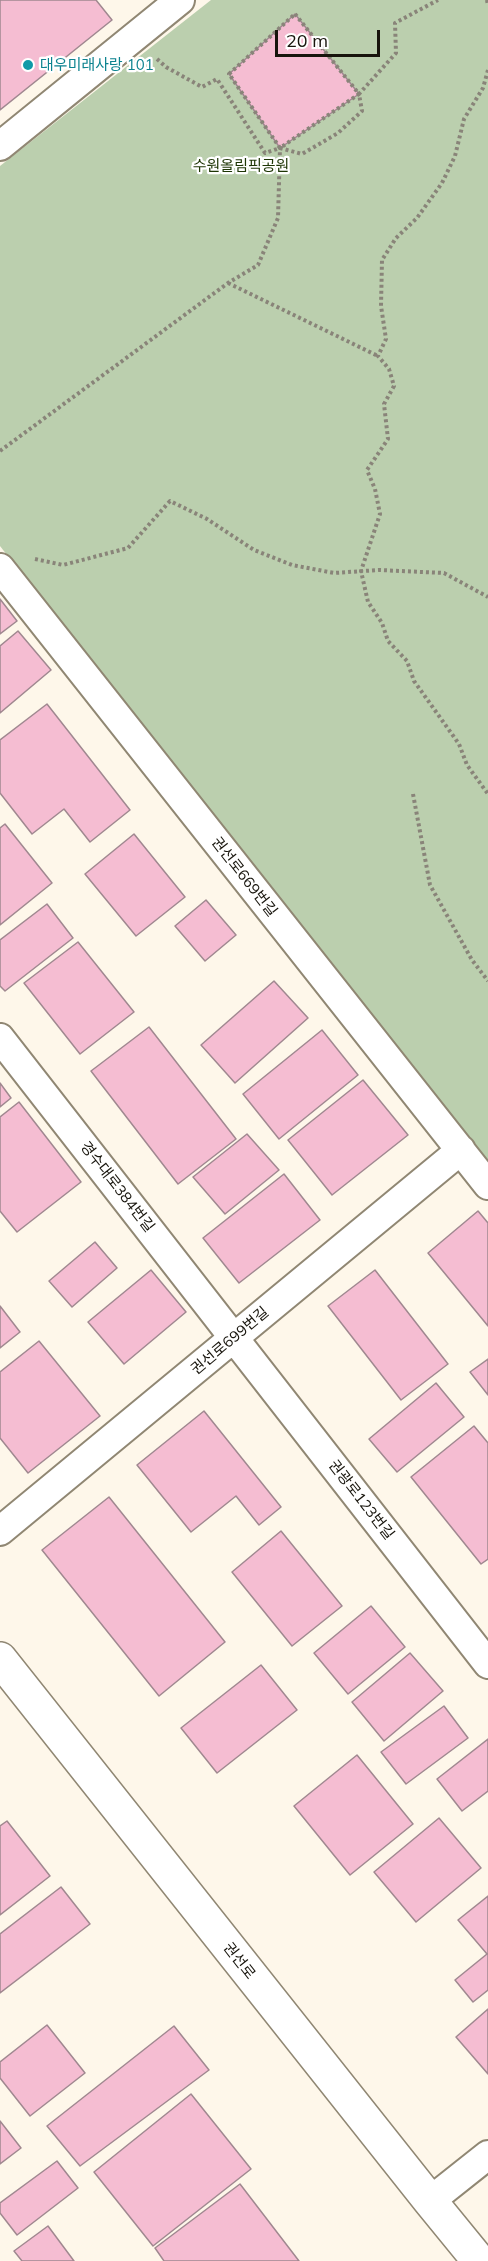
<!DOCTYPE html>
<html>
<head>
<meta charset="utf-8">
<style>
  body { margin:0 }
  #map { position:relative; width:488px; height:2261px; overflow:hidden; background:#fef7ea; font-family:Mulish,sans-serif }
  canvas { display:block }
  .scale { position:absolute; left:275px; top:30px; width:105px; height:27px; box-sizing:border-box; border:3px solid #17140c; border-top:0; padding-left:8px; font-size:18px; line-height:21px; white-space:nowrap; color:#17140c; -webkit-text-stroke:4px #fff; paint-order:stroke }
</style>
</head>
<body>
<div id="map">
<canvas width="488" height="2261"></canvas>
<div class="scale">20 m</div>
</div>
<script>
const c = document.querySelector('canvas').getContext('2d');
c.lineJoin = 'round';
function fill(path, color) {
  c.fillStyle = color;
  c.fill(path, 'evenodd');
}
function stroke(path, color, width, dash) {
  c.strokeStyle = color;
  c.lineWidth = width;
  c.lineCap = dash ? 'butt' : 'round';
  c.setLineDash(dash || []);
  c.stroke(path);
}
function label(font, color, halo, rows, align = 'center') {
  c.font = font + ' Mulish,"Noto Sans KR",sans-serif';
  c.lineWidth = 4.5;
  c.setLineDash([]);
  c.textBaseline = 'middle';
  c.strokeStyle = halo;
  c.fillStyle = color;
  for (const [text, x, y, turn = 0] of rows) {
    c.save();
    c.translate(x, y);
    c.rotate((+turn || 0) * Math.PI / 180);
    c.textAlign = isNaN(turn) ? turn : align;
    if (halo) c.strokeText(text, 0, 0);
    c.fillText(text, 0, 0);
    c.restore();
  }
}
const green = new Path2D(`
  M211 0H488V1172L0 546V166Z`);
const building = new Path2D(`
  M0 0H96L112 20 0 110Z
  M295 14 359 94 280 148 229 74Z
  M0 599 17 621 0 634Z
  M18 631 51 670 0 713V646Z
  M47 704 130 810 90 842 64 809 32 834 0 793V740Z
  M5 824 52 883 0 925V828Z
  M134 834 185 897 136 936 85 874Z
  M206 900 236 935 205 961 175 926Z
  M47 904 73 938 5 991 0 986V940Z
  M78 942 134 1012 80 1054 24 983Z
  M274 981 308 1018 235 1083 201 1045Z
  M149 1027 236 1139 178 1184 91 1071Z
  M322 1030 358 1075 279 1139 243 1094Z
  M363 1080 408 1135 332 1195 288 1140Z
  M0 1083 11 1098 0 1107Z
  M19 1102 81 1182 17 1232 0 1211V1117Z
  M247 1134 279 1170 225 1214 193 1177Z
  M284 1174 320 1220 239 1283 203 1238Z
  M478 1211 488 1223V1326L428 1253Z
  M95 1242 117 1268 72 1307 49 1281Z
  M151 1270 186 1312 124 1364 88 1322Z
  M375 1270 448 1364 401 1400 328 1306Z
  M0 1306 20 1332 0 1348Z
  M39 1341 100 1416 28 1473 0 1438V1372Z
  M488 1359V1395L470 1372Z
  M436 1383 464 1417 397 1472 369 1439Z
  M204 1411 281 1507 259 1525 236 1496 191 1532 137 1465Z
  M474 1426 488 1443V1559L481 1564 411 1477Z
  M109 1497 225 1642 159 1696 42 1550Z
  M281 1531 342 1606 292 1646 232 1572Z
  M371 1606 405 1647 348 1694 314 1653Z
  M410 1653 443 1691 384 1741 352 1702Z
  M261 1665 297 1710 217 1773 181 1728Z
  M444 1706 468 1738 406 1784 381 1752Z
  M488 1739V1791L462 1811 437 1779Z
  M357 1755 413 1824 350 1875 294 1806Z
  M439 1818 481 1868 416 1922 374 1872Z
  M7 1821 50 1876 0 1915V1826Z
  M61 1887 90 1924 0 1993V1934Z
  M488 1896V1990L473 2002 455 1980 487 1954 458 1920Z
  M488 2009V2074L456 2037Z
  M47 2025 85 2073 30 2116 0 2078V2062Z
  M174 2026 209 2070 80 2166 47 2126Z
  M191 2094 251 2169 153 2246 94 2172Z
  M0 2121 21 2148 0 2164Z
  M57 2161 78 2188 17 2235 0 2213V2203Z
  M240 2184 299 2261H164L155 2248Z
  M48 2226 74 2261H22L14 2251Z`);
const path = new Path2D(`
  M487 0 488 6
  M295 14 359 94 280 148 229 74Z
  M157 59 166 67 202 87 217 79 265 153 280 148 302 154 338 133 362 111 359 94 396 53 395 23 438 0
  M488 70 483 88 464 119 455 156 442 183 417 218 396 238 382 260 381 306 386 339 378 356 389 369 394 386 384 404 388 439 367 470 375 489 380 514 361 571 368 602 382 623 388 641 407 661 414 681 459 744 467 765 488 794
  M228 283 378 356
  M0 451 228 283 258 265 278 218 280 148
  M35 559 63 565 128 548 170 501 207 519 254 550 292 565 334 573 379 570 444 573 488 597
  M413 794 430 885 472 960 488 981`);
const minor = new Path2D(`
  M0 146 180 0
  M0 568 488 1185
  M0 1038 488 1664
  M0 1531 461 1150
  M430 2201 488 2155`);
const tertiary = new Path2D(`
  M0 1659 430 2201 479 2261`);
const markers = [
  [28,65,6,"#0f9aa8"]
];
const cultureNames = [
  ["대우미래사랑 101",40,65]
];
const parkNames = [
  ["수원올림픽공원",241,166]
];
const streetNames = [
  ["권선로669번길",244,877,52],
  ["경수대로384번길",117,1187,52],
  ["권선로699번길",230,1341,-40],
  ["권광로123번길",361,1500,52],
  ["권선로",239,1961,52]
];
fill(green, '#bbcfae');
fill(building, '#f5bdd2');
stroke(building, '#a08890', 1.5);
stroke(minor, '#908773', 32);
stroke(tertiary, '#908773', 36);
stroke(path, '#898479', 4, [3, 3]);
stroke(minor, '#fff', 28);
stroke(tertiary, '#fff', 33);
for (const [x, y, r, color] of markers) {
  const dot = new Path2D();
  dot.arc(x, y, r, 0, 2 * Math.PI);
  c.fillStyle = color;
  c.fill(dot);
  stroke(dot, '#fff', 2);
}
label('15px', '#0d838f', '#fff', cultureNames, 'left');
label('15px', '#1d3504', '#fff', parkNames);
label('15px', '#17140c', '#fff', streetNames);
</script>
</body>
</html>
